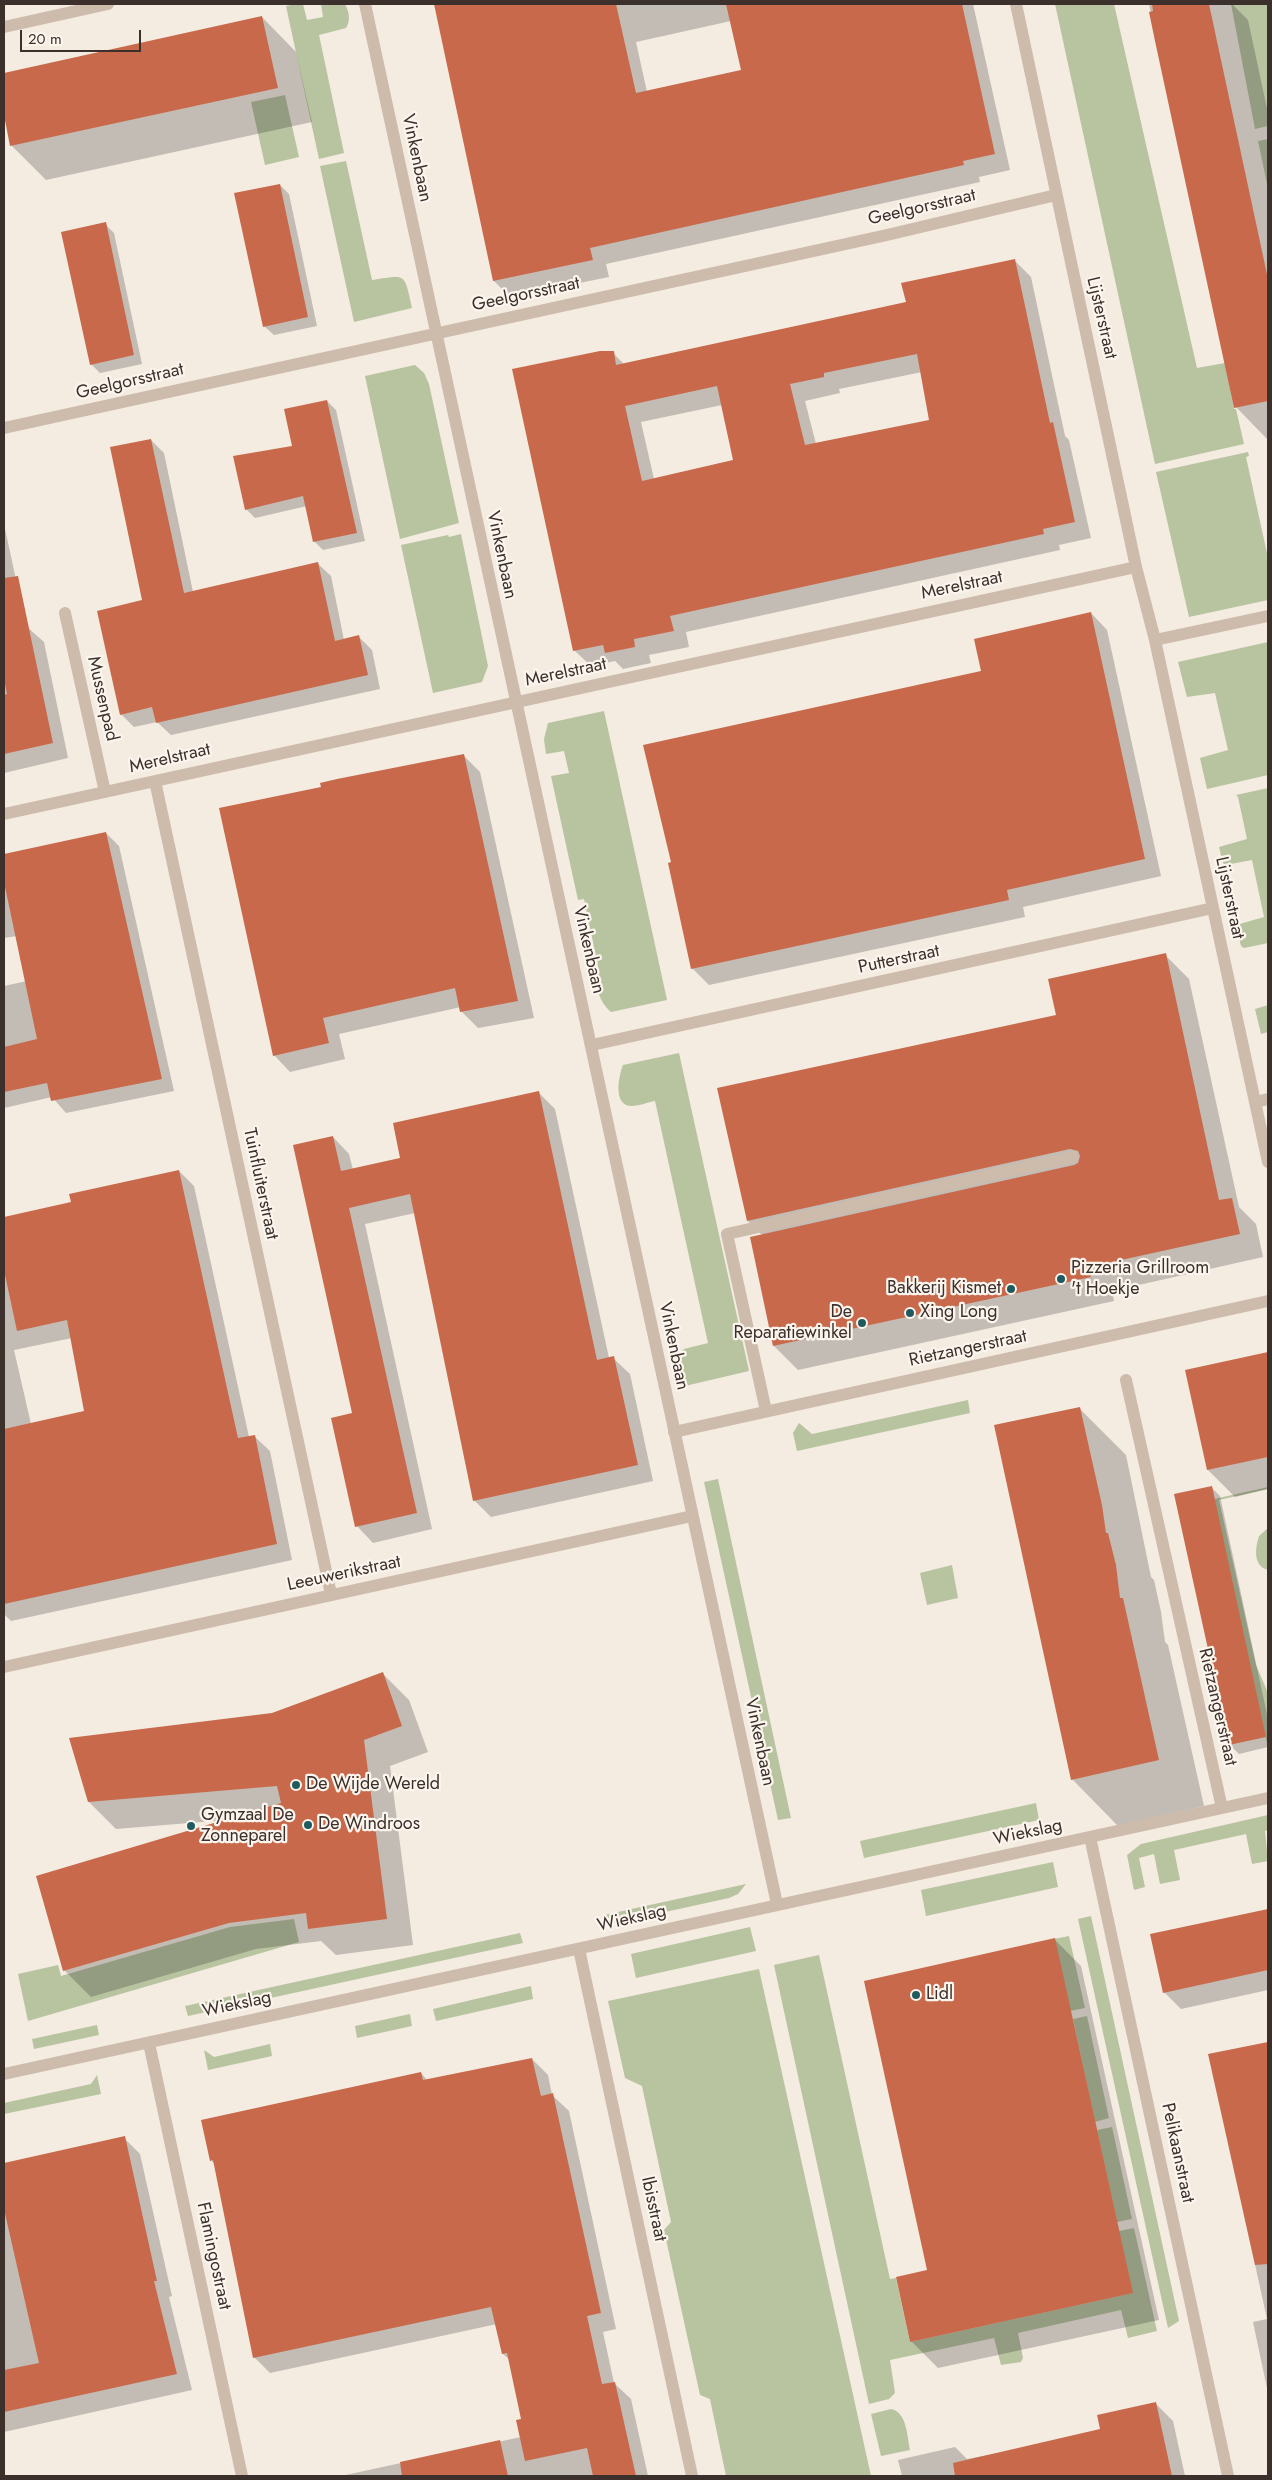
<!DOCTYPE html>
<html>
<head>
<meta charset="utf-8">
<style>
  body { margin:0 }
  #map { position:relative; width:1272px; height:2480px; overflow:hidden; background:#f4ebe1; font-family:Jost,sans-serif }
  canvas { display:block }
  .frame { position:absolute; inset:0; border:5px solid #3b302b; pointer-events:none }
  .scale { position:absolute; left:20px; top:30px; width:121px; height:22px; box-sizing:border-box; border:2px solid #3b302b; border-top:0; padding-left:6px; font-size:15px; line-height:18px; white-space:nowrap; color:#3b302b; -webkit-text-stroke:4px #fbf5ee; paint-order:stroke }
</style>
</head>
<body>
<div id="map">
<canvas width="1272" height="2480"></canvas>
<div class="frame"></div>
<div class="scale">20 m</div>
</div>
<script>
const c = document.querySelector('canvas').getContext('2d');
c.lineJoin = 'round';
function fill(path, color) {
  c.fillStyle = color;
  c.fill(path, 'evenodd');
}
function stroke(path, color, width, dash) {
  c.strokeStyle = color;
  c.lineWidth = width;
  c.lineCap = dash ? 'butt' : 'round';
  c.setLineDash(dash || []);
  c.stroke(path);
}
function label(font, color, halo, rows, align = 'center') {
  c.font = font + ' Jost,sans-serif';
  c.lineWidth = 4.5;
  c.setLineDash([]);
  c.textBaseline = 'middle';
  c.strokeStyle = halo;
  c.fillStyle = color;
  for (const [text, x, y, turn = 0] of rows) {
    c.save();
    c.translate(x, y);
    c.rotate((+turn || 0) * Math.PI / 180);
    c.textAlign = isNaN(turn) ? turn : align;
    if (halo) c.strokeText(text, 0, 0);
    c.fillText(text, 0, 0);
    c.restore();
  }
}
const green = new Path2D(`
  M296 4H303L307 20 323 17 321 4H345C349 12 351 20 346 28L319 35 344 153 319 159 286 6Z
  M1055 4H1114L1197 368 1225 363 1234 409H1236L1244 444 1155 464Z
  M1231 4H1268V126L1255 129Z
  M285 95 299 157 265 165 251 102Z
  M1268 139V189L1258 141Z
  M346 161 372 280C407 275 404 272 412 308L354 322 320 166Z
  M415 365 424 373 429 384 459 523 400 539 365 376Z
  M1248 452 1249 456 1246 457 1268 558V600L1189 617 1156 472Z
  M461 534 488 666 482 682 433 693 401 545 448 535 449 537Z
  M1268 642V775L1207 789 1200 758 1228 750 1215 693 1187 697 1178 662Z
  M604 711 667 1000 611 1012C598 1001 597 987 593 972L599 971 584 899 578 900 551 776 569 773 564 751 546 754 544 739 548 723Z
  M1268 788V943L1244 948 1241 946 1236 925 1264 917 1252 860 1225 865 1223 863 1219 847 1247 839 1238 797 1236 795Z
  M1268 1005V1032L1261 1034 1255 1009Z
  M679 1053 749 1371 685 1386 678 1355 684 1349 708 1343 655 1101C648 1102 639 1106 632 1106 612 1106 619 1075 623 1065Z
  M968 1400 970 1413 797 1451 793 1433 799 1423 812 1434Z
  M718 1479 791 1818 778 1820 704 1482Z
  M1268 1487V1489L1219 1500 1256 1665 1268 1693V1748L1214 1499Z
  M1268 1528V1570C1253 1566 1255 1549 1259 1536Z
  M952 1565 958 1598 927 1605 920 1573Z
  M1036 1803 1039 1820 864 1858 860 1841Z
  M1268 1815V1830L1265 1831 1268 1861 1252 1864 1246 1834 1174 1850 1180 1880 1160 1884 1154 1854 1139 1858 1145 1887 1134 1890 1127 1855 1141 1844Z
  M1053 1862 1058 1887 926 1916 921 1890Z
  M746 1884 738 1894 729 1898 606 1925 604 1915Z
  M1091 1916 1179 2321 1168 2328 1078 1919Z
  M294 1919 299 1942 28 2021 18 1974 58 1965 61 1976 230 1927Z
  M750 1927 756 1951 636 1978 631 1954Z
  M520 1933 523 1943 188 2016 185 2006Z
  M1069 1936 1085 2008 1070 2011 1054 1939Z
  M819 1955 890 2279 896 2278 910 2342 1132 2293 1119 2231 1134 2228 1157 2331 1128 2338 1121 2310 1018 2333 1023 2358 1021 2362 1001 2365 994 2338 890 2360 895 2393 889 2399 869 2404 774 1965Z
  M759 1969 871 2476H726L710 2399 700 2395 664 2230 671 2222 642 2086 625 2078 608 2001Z
  M531 1986 533 1999 436 2021 433 2009Z
  M410 2014 412 2026 357 2038 355 2026Z
  M1087 2016 1109 2118 1095 2122 1073 2019Z
  M97 2025 99 2035 34 2049 32 2039Z
  M270 2044 272 2056 208 2070 204 2050 214 2057Z
  M97 2075 101 2094 4 2114V2103L91 2084Z
  M1112 2127 1132 2219 1117 2222 1097 2130Z
  M891 2409C907 2412 907 2436 910 2450L881 2456 871 2414Z`);
const shadow = new Path2D(`
  M435 4H973L1010 170 979 177 980 182 606 264 609 277 510 297 494 281ZM731 21 742 70 647 92 636 42Z
  M1149 4H1232L1248 20 1268 113V440L1236 407Z
  M262 17 296 52 312 122 46 180 12 146 4 109V74Z
  M280 185 289 194 317 326 274 335 264 326Z
  M105 224 114 233 142 364 100 373 91 364Z
  M1015 261 1031 277 1065 436 1069 440 1091 538 1059 545 1060 550 686 632 689 647 649 655 651 663 623 669 615 661 591 666 574 650 613 353 624 364 907 303ZM922 372 931 421 816 444 805 401 840 393 839 389ZM722 405 735 460 654 479 641 422Z
  M327 401 336 410 365 541 323 550 314 541 307 506 255 518 246 509Z
  M151 440 164 453 193 592 317 563 331 576 344 640 359 637 372 650 380 689 171 735 157 722 134 727 121 714 143 601Z
  M4 524 26 626 44 642 68 758 4 773Z
  M1091 613 1107 630 1161 876 1023 907 1025 917 709 985 692 968 983 672Z
  M463 755 480 772 534 1018 478 1028 462 1012 461 1007 339 1034 345 1059 290 1072 274 1055 322 788Z
  M106 833 119 846 174 1091 66 1113 52 1097 4 1108V986L27 981 17 936 4 938V855Z
  M1165 955 1189 979 1239 1207 1256 1224 1263 1257 1112 1291 1114 1301 798 1370 774 1346 751 1238 763 1236 748 1221 1058 1016Z
  M538 1092 555 1109 609 1358H613L630 1374 653 1481 491 1517 474 1500 415 1213 365 1224 432 1529 373 1543 357 1526 353 1414 333 1137 349 1154 353 1170 402 1159Z
  M179 1171 194 1186 249 1437 254 1436 270 1451 292 1560 11 1621 4 1614V1218L73 1203ZM72 1338 86 1412 31 1424 14 1350Z
  M1268 1353V1489L1235 1497 1208 1470 1186 1371Z
  M1080 1409 1126 1455 1151 1577 1154 1580 1161 1612 1165 1642 1168 1645 1204 1806 1118 1826 1072 1779Z
  M1211 1487 1220 1496 1268 1719V1747L1239 1754 1230 1745Z
  M382 1673 409 1700 428 1752 390 1766 413 1945 336 1955 321 1941 256 1949 91 1997 64 1970 226 1820 116 1829 89 1802Z
  M1268 1910V1990L1181 2009 1164 1992 1152 1935Z
  M1054 1939 1081 1966 1159 2320 938 2368 911 2341 928 2271Z
  M1268 2043V2393L1253 2322 1267 2319 1209 2055Z
  M532 2059 548 2075 552 2095 569 2111 616 2329 603 2332 614 2383 631 2399 648 2476H341L521 2437 523 2420 510 2360 503 2354 497 2324 270 2373 254 2357 215 2165 211 2160 421 2073 427 2080Z
  M124 2138 140 2154 172 2296 169 2297 192 2390 4 2432V2164Z
  M1156 2404 1173 2421 1185 2476H902L898 2460 955 2447 967 2459 1024 2448 1102 2430Z`);
const building = new Path2D(`
  M434 4H616L636 93 741 70 726 4H962L995 154 963 161 964 165 590 248 593 260 493 281Z
  M1152 4H1209L1268 279V401L1234 408 1155 41 1149 12 1153 11Z
  M262 16 278 88 10 146 4 115V73Z
  M280 184 308 317 263 327 234 193Z
  M106 222 134 355 90 365 61 232Z
  M1015 259 1050 423 1053 422 1075 522 1043 529 1044 534 670 616 674 631 634 639 635 647 605 653 603 645 573 651 512 369 600 351H614L616 365 906 302 901 283ZM917 354 929 420 805 445 790 384 824 377V373ZM717 386 733 460 642 481 625 406Z
  M327 400 357 533 313 542 303 496 245 510 233 456 292 446 284 409Z
  M151 439 184 593 318 562 335 641 359 635 368 675 156 723 152 707 120 715 97 611 142 600 110 447Z
  M18 576 53 743 4 754V695L7 694 4 679V578Z
  M1091 612 1145 859 1007 890 1009 900 691 969 668 863 671 862 643 745 981 671 974 639Z
  M464 754 518 1001 460 1012 455 988 323 1018 329 1043 273 1056 219 808 321 787 320 783 337 779Z
  M106 832 162 1079 51 1101 47 1083 4 1092V1047L37 1039 4 882V854Z
  M1166 953 1219 1200 1232 1198 1240 1234 1089 1267 1091 1277 773 1346 750 1237 1074 1165 1078 1163 1080 1156 1078 1151 1070 1149 747 1221 717 1088 1056 1015 1048 979Z
  M539 1091 597 1360 614 1356 638 1465 473 1501 410 1194 349 1208 417 1513 355 1527 331 1418 352 1413 293 1145 333 1136 341 1171 400 1158 393 1123Z
  M179 1170 238 1438 255 1435 277 1544 4 1604V1429L84 1411 67 1320 17 1331 4 1270V1217L71 1202 69 1194Z
  M1268 1352V1457L1207 1470 1185 1370Z
  M1080 1407 1102 1505 1106 1533H1108L1116 1565 1120 1598H1123L1159 1760 1071 1780 994 1425Z
  M1212 1486 1266 1737 1229 1745 1174 1494Z
  M383 1672 402 1726 364 1740 387 1919 308 1929 306 1913 229 1923 63 1971 36 1876 281 1803 277 1786 88 1802 69 1738 272 1713Z
  M1268 1909V1970L1163 1993 1150 1934Z
  M1055 1938 1133 2293 910 2342 896 2277 927 2270 864 1981Z
  M1268 2042V2264L1255 2265 1208 2054Z
  M532 2058 541 2096 553 2093 601 2313 587 2316 602 2384 615 2382 636 2476H593L587 2448 525 2461 516 2420 521 2419 507 2353 502 2354 491 2307 253 2358 213 2160 210 2161 201 2120 421 2072 423 2080Z
  M125 2136 157 2281H154L177 2374 4 2412V2370L39 2363 4 2209V2163Z
  M1156 2402 1172 2476H955L953 2463 1100 2429 1097 2415Z
  M500 2440 508 2476H402L400 2462Z`);
const minor = new Path2D(`
  M365 4 777 1904
  M1016 4 1136 567 1155 640 1268 1162
  M4 27 108 4
  M4 428 887 235 1056 195
  M65 613 105 792
  M1155 640 1268 616
  M155 781 331 1594
  M4 814 1136 567
  M592 1045 1213 908
  M1256 1102 1268 1099
  M1126 1380 1222 1808
  M766 1411 727 1234 1072 1157
  M674 1432 1268 1301
  M4 1667 692 1516
  M1090 1837 1228 2476
  M579 1949 692 2476
  M149 2043 242 2476
  M4 2074 1268 1798`);
const markers = [
  [1061,1279,5,"#1f5a5e"],
  [1011,1289,5,"#1f5a5e"],
  [910,1313,5,"#1f5a5e"],
  [862,1323,5,"#1f5a5e"],
  [296,1785,5,"#1f5a5e"],
  [308,1825,5,"#1f5a5e"],
  [191,1826,5,"#1f5a5e"],
  [916,1995,5,"#1f5a5e"]
];
const streetNames = [
  ["Vinkenbaan",416,158,78],
  ["Geelgorsstraat",922,208,-13],
  ["Geelgorsstraat",526,295,-12],
  ["Lijsterstraat",1101,318,77],
  ["Geelgorsstraat",130,382,-13],
  ["Vinkenbaan",501,555,78],
  ["Merelstraat",962,586,-12],
  ["Merelstraat",566,673,-12],
  ["Mussenpad",102,699,77],
  ["Merelstraat",170,759,-13],
  ["Lijsterstraat",1229,898,78],
  ["Vinkenbaan",588,950,77],
  ["Putterstraat",899,960,-12],
  ["Tuinfluiterstraat",260,1184,78],
  ["Vinkenbaan",673,1346,78],
  ["Rietzangerstraat",968,1349,-12],
  ["Leeuwerikstraat",344,1574,-12],
  ["Rietzangerstraat",1217,1707,77],
  ["Vinkenbaan",759,1742,78],
  ["Wiekslag",1028,1833,-12],
  ["Wiekslag",632,1919,-13],
  ["Wiekslag",237,2005,-12],
  ["Pelikaanstraat",1177,2153,78],
  ["Ibisstraat",653,2209,78],
  ["Flamingostraat",213,2256,78]
];
const poiNames = [
  ["Pizzeria Grillroom",1071,1269],
  ["'t Hoekje",1071,1290],
  ["Bakkerij Kismet",1001,1289,"right"],
  ["De",852,1313,"right"],
  ["Reparatiewinkel",852,1334,"right"],
  ["Xing Long",920,1313],
  ["De Wijde Wereld",306,1785],
  ["Gymzaal De",201,1816],
  ["Zonneparel",201,1837],
  ["De Windroos",318,1825],
  ["Lidl",926,1995]
];
fill(green, '#b8c4a0');
fill(shadow, '#0003');
fill(building, '#c8694b');
stroke(minor, '#cdbbac', 12);
for (const [x, y, r, color] of markers) {
  const dot = new Path2D();
  dot.arc(x, y, r, 0, 2 * Math.PI);
  c.fillStyle = color;
  c.fill(dot);
  stroke(dot, '#fbf5ee', 2);
}
label('18px', '#3b302b', '#fbf5ee', streetNames);
label('18px', '#3b302b', '#fbf5ee', poiNames, 'left');
</script>
</body>
</html>
